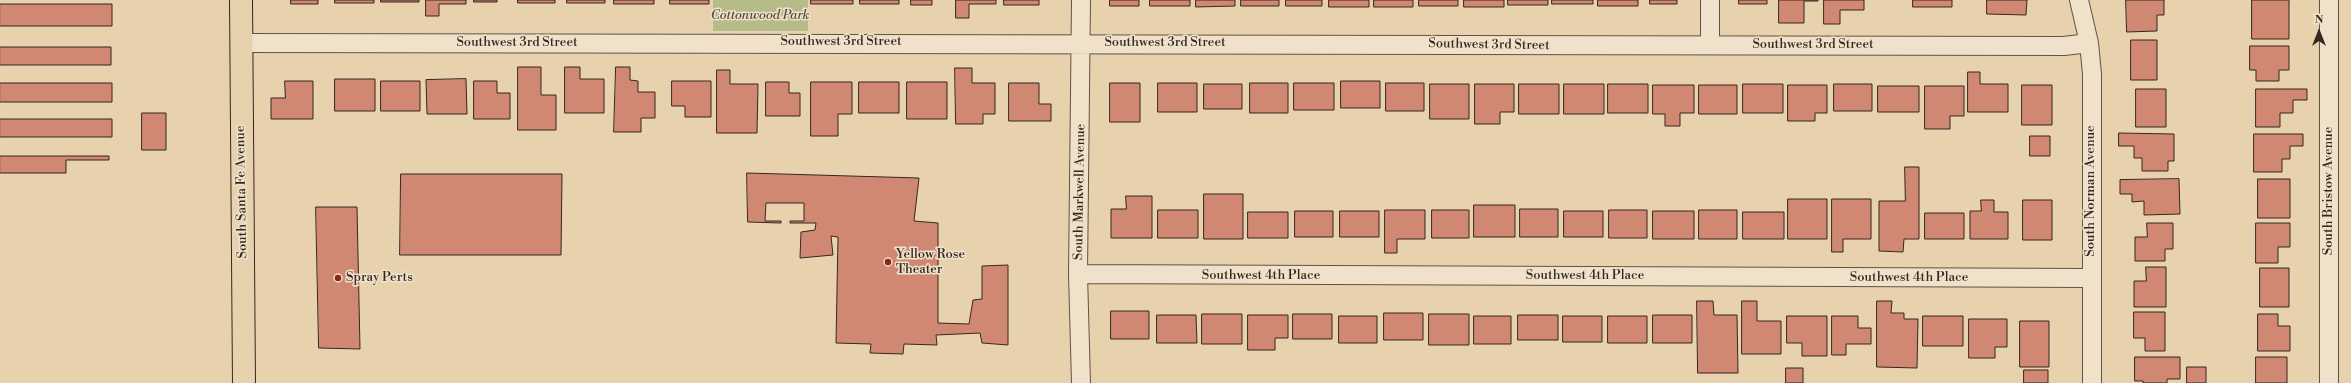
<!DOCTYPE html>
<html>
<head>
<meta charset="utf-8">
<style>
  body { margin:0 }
  #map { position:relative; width:2351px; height:383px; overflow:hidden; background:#e8d2ae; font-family:"Libre Bodoni",serif }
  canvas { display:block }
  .north { position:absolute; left:2299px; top:12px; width:40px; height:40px; -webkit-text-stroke:3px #f0e2ca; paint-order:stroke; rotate:0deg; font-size:11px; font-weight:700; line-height:16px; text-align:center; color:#352721 }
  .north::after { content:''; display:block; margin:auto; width:14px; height:18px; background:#352721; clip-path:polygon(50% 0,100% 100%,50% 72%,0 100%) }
</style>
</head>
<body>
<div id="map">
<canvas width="2351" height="383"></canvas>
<div class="north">N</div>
</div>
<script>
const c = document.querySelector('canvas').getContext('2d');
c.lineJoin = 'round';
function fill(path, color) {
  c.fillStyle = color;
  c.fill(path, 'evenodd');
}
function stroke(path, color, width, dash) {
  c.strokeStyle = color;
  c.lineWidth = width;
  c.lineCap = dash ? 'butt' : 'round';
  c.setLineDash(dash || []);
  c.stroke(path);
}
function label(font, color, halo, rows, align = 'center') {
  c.font = font + ' "Libre Bodoni",serif';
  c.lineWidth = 3;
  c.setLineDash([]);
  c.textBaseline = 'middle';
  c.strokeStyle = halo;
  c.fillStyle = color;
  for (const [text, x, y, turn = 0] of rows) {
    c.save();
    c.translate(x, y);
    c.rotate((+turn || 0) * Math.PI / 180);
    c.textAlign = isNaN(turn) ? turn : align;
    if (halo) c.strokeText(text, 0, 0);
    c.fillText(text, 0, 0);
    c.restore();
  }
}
const green = new Path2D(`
  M713 0H808V31H713Z`);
const building = new Path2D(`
  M291 0H318V4H291Z
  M335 0H374V3H335Z
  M381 0H419V2H381Z
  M426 0H466V4H439V16H426Z
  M474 0H497V2H474Z
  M518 0H555V3H518Z
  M567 0H605V3H567Z
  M614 0H654V4H614Z
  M670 0H709V4H670Z
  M811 0H853V4H811Z
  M860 0H899V4H860Z
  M911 0H932V5H911Z
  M956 0H996V4H969V18H956Z
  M1004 0H1039V5H1004Z
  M1110 0H1139V6H1110Z
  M1150 0H1190V6H1150Z
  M1196 0H1235V6L1196 7Z
  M1241 0H1279V6H1241Z
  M1286 0H1322V6H1286Z
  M1329 0H1369V7H1329Z
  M1374 0H1413V7H1374Z
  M1419 0H1458V6H1419Z
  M1464 0H1504V7H1464Z
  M1508 0H1548V5H1508Z
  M1552 0H1593V4H1552Z
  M1598 0H1638V6H1598Z
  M1650 0H1677V4H1650Z
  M1739 0H1767V4H1739Z
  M1779 0H1818V1H1804V23H1779Z
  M1824 0H1864V10H1840V24H1824Z
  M1913 0H1952V7H1913Z
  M1987 0H2027L2026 15 1987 14Z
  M2126 0H2164V15H2157V31L2127 32Z
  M2252 0H2289V39H2252Z
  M0 4H112V26H0Z
  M2131 40H2157V80H2131Z
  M2250 46H2289V70H2279V81H2256V70H2250Z
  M0 47H111V65H0Z
  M518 67H541V95H556V130H518Z
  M565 67H580V79H604V113H565Z
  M616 67H630V80L638 81V92H655V118H641V132H614Z
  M955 68H972V83H995V114H983V124H956Z
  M717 70H730V84H758L757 133H717Z
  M1968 72H1980V84H2008V112H1968Z
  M335 79H375V111H335Z
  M466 79 467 114H427L426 80Z
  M285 81H313V119H271V98H285Z
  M381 81H420V111H381Z
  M474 81H497V93H510V119H474Z
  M672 81H711V117H685V106H672Z
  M1341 81H1380V108H1341Z
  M766 82H789V93H800V116H766Z
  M811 82H852V114H838V136H811Z
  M859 82H899V113H859Z
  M907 82H947V119H907Z
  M0 83H112V102H0Z
  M1009 83H1039V104H1051V121H1009Z
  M1110 83H1140V122H1110Z
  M1158 83H1197V112H1158Z
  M1250 83H1288V113H1250Z
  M1294 83H1334V110H1294Z
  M1386 83H1424V111H1386Z
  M1204 84H1242V109H1204Z
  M1430 84H1469V119H1430Z
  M1475 84H1514V112H1500V124H1475Z
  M1519 84H1559V114H1519Z
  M1564 84H1604V114H1564Z
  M1608 84H1648V113H1608Z
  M1743 84H1783V113H1743Z
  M1834 84H1872V111H1834Z
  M1653 85H1694V113H1680V126H1665V114H1653Z
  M1699 85H1737V114H1699Z
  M1788 85H1827V113H1815V121H1788Z
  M2022 85H2052V125H2022Z
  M1878 86H1919V112H1878Z
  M1925 86H1964V116H1950V129H1925Z
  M2136 89H2166V127H2136Z
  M2256 89H2307V100H2293V113H2280V127H2256Z
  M142 113H166V150H142Z
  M0 119H112V137H0Z
  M2119 133 2174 134V161H2168V171H2142V158H2134V146H2119Z
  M2254 134H2303V146H2290V159H2282V172H2254Z
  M2030 136H2050V156H2030Z
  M0 156H109V160H66V173H0Z
  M1905 167H1919V239H1904L1903 252 1879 251V201H1905Z
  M747 173 919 178 914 221 938 223V323L969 324 973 300 982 299V266L1008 265V345L982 343 980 333 936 335 937 345 904 344 903 354 870 353 871 344 836 343 838 237 831 236 833 255 800 258 801 232 815 230 816 223H790V221H804V203H766L765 221H781V223L748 222Z
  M401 174H562L561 255H400Z
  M2179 179 2180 214 2144 215V201L2132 202V194H2120V180Z
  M2258 179H2290V218H2258Z
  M1204 194H1243V239H1204Z
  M1126 196H1152V238H1111V209H1126Z
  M1788 199H1827V239H1788Z
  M1832 199H1871V239H1843V252H1832Z
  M1981 200H1994V212H2008V239H1970V211H1981Z
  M2023 200H2052V240H2023Z
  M1474 205H1515V237H1474Z
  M316 207H357L360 349 319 348Z
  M1520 209H1558V237H1520Z
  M1158 210H1198V238H1158Z
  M1385 210H1425V239H1397V253H1385Z
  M1432 210H1469V238H1432Z
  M1609 210H1647V238H1609Z
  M1699 210H1737V239H1699Z
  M1295 211H1333V237H1295Z
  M1340 211H1379V237H1340Z
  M1564 211H1603V237H1564Z
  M1653 211H1694V239H1653Z
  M1248 212H1288V238H1248Z
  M1743 212H1784V239H1743Z
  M1925 213H1964V239H1925Z
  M2147 223H2173V249H2165V261H2135V237H2147Z
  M2256 223H2290V247H2278V263H2256Z
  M2146 267H2166V307H2134V281H2146Z
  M2260 268H2289V307H2260Z
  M1697 301H1713L1714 315H1737L1738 373H1698Z
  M1742 301H1757V321H1781V354H1742Z
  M1877 301H1892L1891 313H1904V319H1918L1917 368 1877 367Z
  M1111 311H1149V339H1111Z
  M2134 312H2165V351H2145V338H2134Z
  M1384 313H1423V340H1384Z
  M1202 314H1242V344H1202Z
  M1293 314H1332V339H1293Z
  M1429 314H1469V345H1429Z
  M2258 314H2278V326H2290V351H2258Z
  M1157 315H1196L1197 343H1157Z
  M1248 315H1288V338H1275V350H1248Z
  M1518 315H1558V340H1518Z
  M1653 315H1692V343H1653Z
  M1339 316H1377V343H1339Z
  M1474 316H1511V344H1474Z
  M1563 316H1602V342H1563Z
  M1608 316H1647V343H1608Z
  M1787 316H1827V356H1802V343H1787Z
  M1832 316H1858V328H1871V344H1846V355H1832Z
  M1923 316H1963V346H1923Z
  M1969 319H2007V347H1995V358H1969Z
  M2020 321H2049V367H2020Z
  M2135 357H2180V379H2167V383H2143V381H2135Z
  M2256 357H2287V383H2256Z
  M2187 367H2206V383H2187Z
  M1786 368H1803V383H1786Z
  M2024 370H2048V383H2024Z`);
const minor = new Path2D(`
  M2079 0 2089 43 2092 74V383
  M241 43 2064 46 2089 43
  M1710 45V0
  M1078 274 2091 278
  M1081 383 1078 274 1081 0
  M2329 383V0`);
const major = new Path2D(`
  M241 0 244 383`);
const markers = [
  [888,262,4,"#8f2418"],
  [338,278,4,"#8f2418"]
];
const parkNames = [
  ["Cottonwood Park",760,16]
];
const streetNames = [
  ["Southwest 3rd Street",841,42],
  ["Southwest 3rd Street",517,43],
  ["Southwest 3rd Street",1165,43],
  ["Southwest 3rd Street",1489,45,1],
  ["Southwest 3rd Street",1813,45],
  ["South Norman Avenue",2091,191,-90],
  ["South Bristow Avenue",2329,191,-90],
  ["South Santa Fe Avenue",242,192,-91],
  ["South Markwell Avenue",1080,192,-89],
  ["Southwest 4th Place",1261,276],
  ["Southwest 4th Place",1585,276],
  ["Southwest 4th Place",1909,278]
];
const poiNames = [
  ["Yellow Rose",896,255],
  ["Theater",896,270],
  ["Spray Perts",346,278]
];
fill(green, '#b6bb8a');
fill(building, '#d08873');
stroke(building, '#352721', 1);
stroke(minor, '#625244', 20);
stroke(major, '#352721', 24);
stroke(minor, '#f0e2ca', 18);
stroke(major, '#e8d2ae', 22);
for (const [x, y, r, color] of markers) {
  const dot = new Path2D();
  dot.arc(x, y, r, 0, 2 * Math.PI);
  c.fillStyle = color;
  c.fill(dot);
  stroke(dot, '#f0e2ca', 1.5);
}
label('italic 13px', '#554c3b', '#f0e2ca', parkNames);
label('13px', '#352721', '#f0e2ca', streetNames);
label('13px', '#352721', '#f0e2ca', poiNames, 'left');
</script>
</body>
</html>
